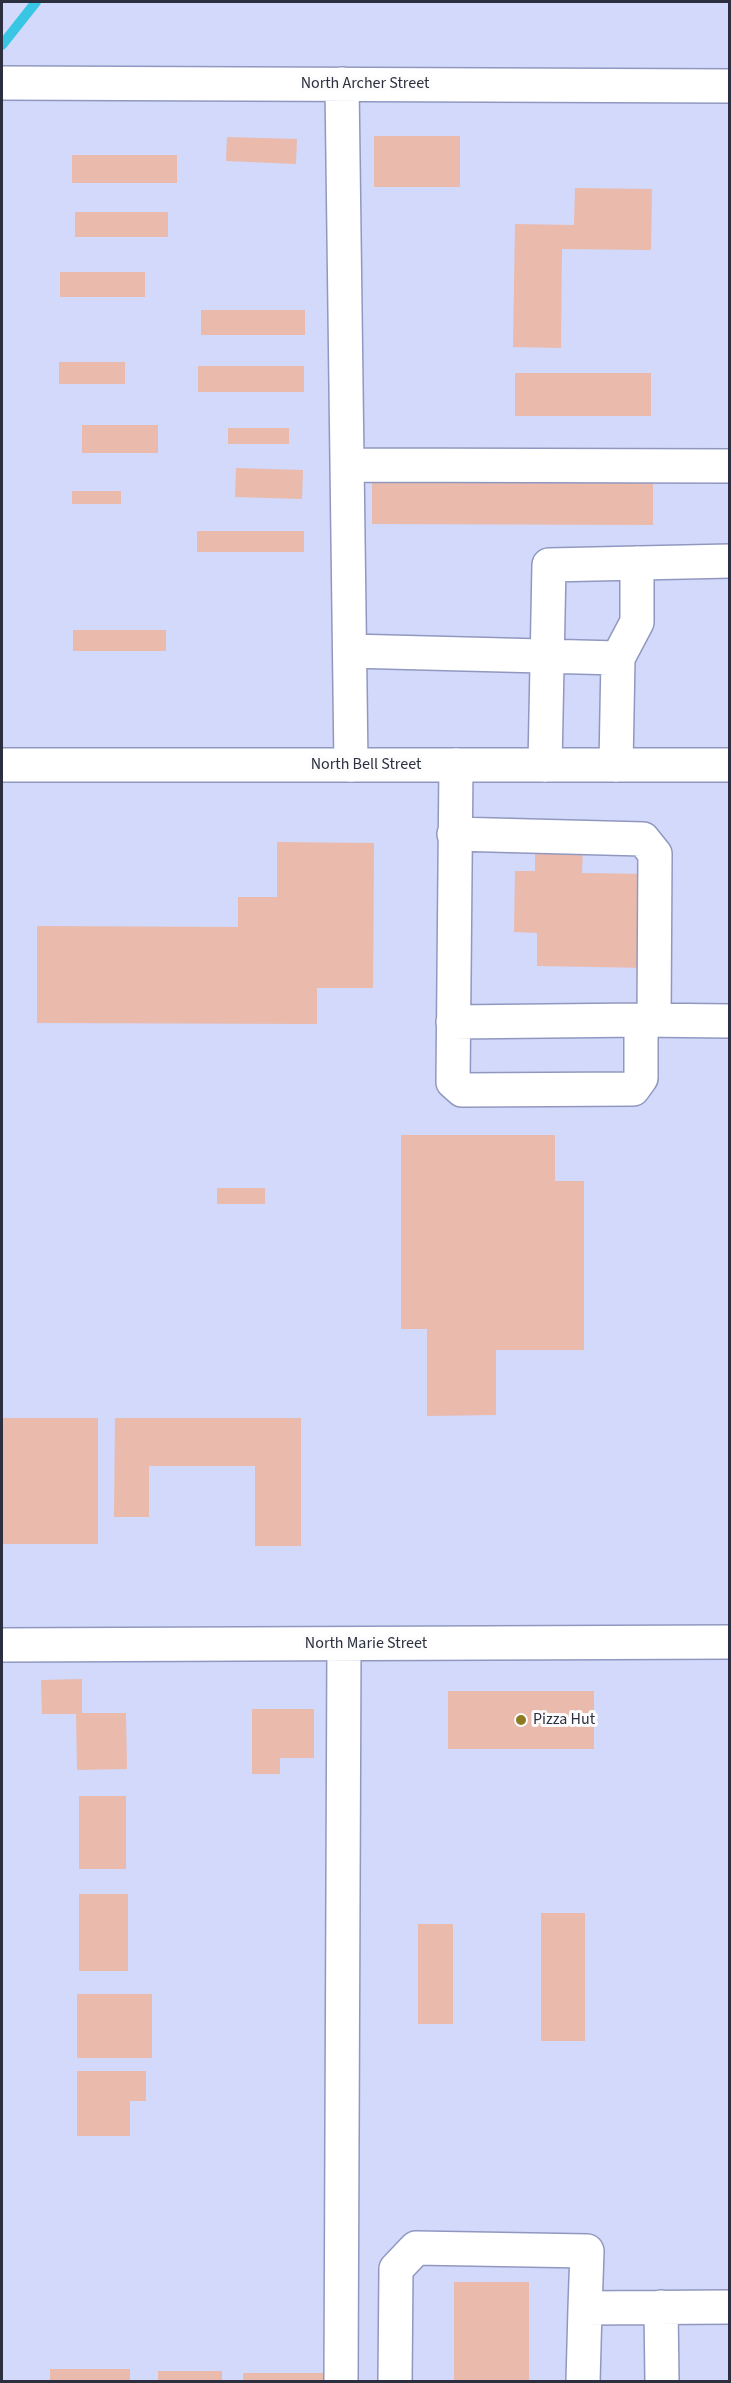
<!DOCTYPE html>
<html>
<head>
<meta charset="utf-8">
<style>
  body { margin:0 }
  #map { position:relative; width:731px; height:2383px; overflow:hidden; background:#d2d9fb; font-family:"Source Sans 3",sans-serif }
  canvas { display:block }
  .frame { position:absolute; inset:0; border:3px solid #2c2f3f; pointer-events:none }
</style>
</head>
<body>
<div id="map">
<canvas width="731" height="2383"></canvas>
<div class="frame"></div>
</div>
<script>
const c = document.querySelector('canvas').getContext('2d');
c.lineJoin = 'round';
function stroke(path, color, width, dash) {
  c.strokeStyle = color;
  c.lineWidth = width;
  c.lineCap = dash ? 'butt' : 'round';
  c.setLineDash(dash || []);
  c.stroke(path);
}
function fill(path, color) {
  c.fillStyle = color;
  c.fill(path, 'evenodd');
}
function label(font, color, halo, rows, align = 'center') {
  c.font = font + ' "Source Sans 3",sans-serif';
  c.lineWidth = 6;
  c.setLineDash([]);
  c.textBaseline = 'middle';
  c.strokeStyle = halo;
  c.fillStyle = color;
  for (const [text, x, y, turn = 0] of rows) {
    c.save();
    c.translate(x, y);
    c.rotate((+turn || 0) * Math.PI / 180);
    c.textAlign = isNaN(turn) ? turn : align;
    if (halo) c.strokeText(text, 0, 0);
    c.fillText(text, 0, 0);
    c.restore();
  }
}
const stream = new Path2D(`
  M2 45 36 2`);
const building = new Path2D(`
  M374 136H460V187H374Z
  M227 137 297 139 296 164 226 161Z
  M72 155H177V183H72Z
  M575 188 652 189 651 250 562 249 561 348 513 347 515 224 574 225Z
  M75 212H168V237H75Z
  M60 272H145V297H60Z
  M201 310H305V335H201Z
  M59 362H125V384H59Z
  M198 366H304V392H198Z
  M515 373H651V416H515Z
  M82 425H158V453H82Z
  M228 428H289V444H228Z
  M236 468 303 470 302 499 235 497Z
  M372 481 653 482V525L372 524Z
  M72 491H121V504H72Z
  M197 531H304V552H197Z
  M73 630H166V651H73Z
  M277 842 374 843 373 988H317V1024L37 1023V926L238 927V897H277Z
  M535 847H583L582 873 649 874 648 968 537 966V933L514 932 515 871H535Z
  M401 1135H555V1181H584V1350H496V1415L427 1416V1329H401Z
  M217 1188H265V1204H217Z
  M2 1418H98V1544H2Z
  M115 1418H301V1546H255V1466H149V1517H114Z
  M82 1679V1713H126L127 1769 77 1770 76 1714H42L41 1680Z
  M448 1691H594V1749H448Z
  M252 1709H314V1758H280V1774H252Z
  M79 1796H126V1869H79Z
  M79 1894H128V1971H79Z
  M541 1913H585V2041H541Z
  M418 1924H453V2024H418Z
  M77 1994H152V2058H77Z
  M77 2071H146V2101H130V2136H77Z
  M454 2282H529V2382H454Z
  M50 2369H130V2382H50Z
  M158 2371H222V2382H158Z
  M243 2373H325V2382H243Z`);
const minor = new Path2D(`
  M2 83 730 86
  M342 84 351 765
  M347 465 730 466
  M350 651 618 658
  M456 765 453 1082 462 1090 633 1089 641 1078V1020L730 1021
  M545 765 549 565 730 561
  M616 765 618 658 637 622V563
  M454 834 643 839 655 854 654 1020
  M453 1022 641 1020
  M2 1645 730 1642
  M661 2307 662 2382
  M341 2382 344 1644
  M395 2382 396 2269 416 2248 587 2251 585 2308
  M583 2382 585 2308 730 2307`);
const major = new Path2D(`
  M2 765H730`);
const markers = [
  [521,1720,6,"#8e7b21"]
];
const streetNames = [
  ["North Archer Street",365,84],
  ["North Bell Street",366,765],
  ["North Marie Street",366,1644]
];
const poiNames = [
  ["Pizza Hut",533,1720]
];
stroke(stream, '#39c5e4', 10);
fill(building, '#eabaac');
stroke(minor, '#9198c0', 36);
stroke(major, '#9198c0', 36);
stroke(minor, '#fff', 33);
stroke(major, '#fff', 33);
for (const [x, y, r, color] of markers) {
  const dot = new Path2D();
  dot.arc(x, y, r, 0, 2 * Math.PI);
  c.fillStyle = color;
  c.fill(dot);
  stroke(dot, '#fcfcfc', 2);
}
label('16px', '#2c2f3f', '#fcfcfc', streetNames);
label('16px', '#2c2f3f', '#fcfcfc', poiNames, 'left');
</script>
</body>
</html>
